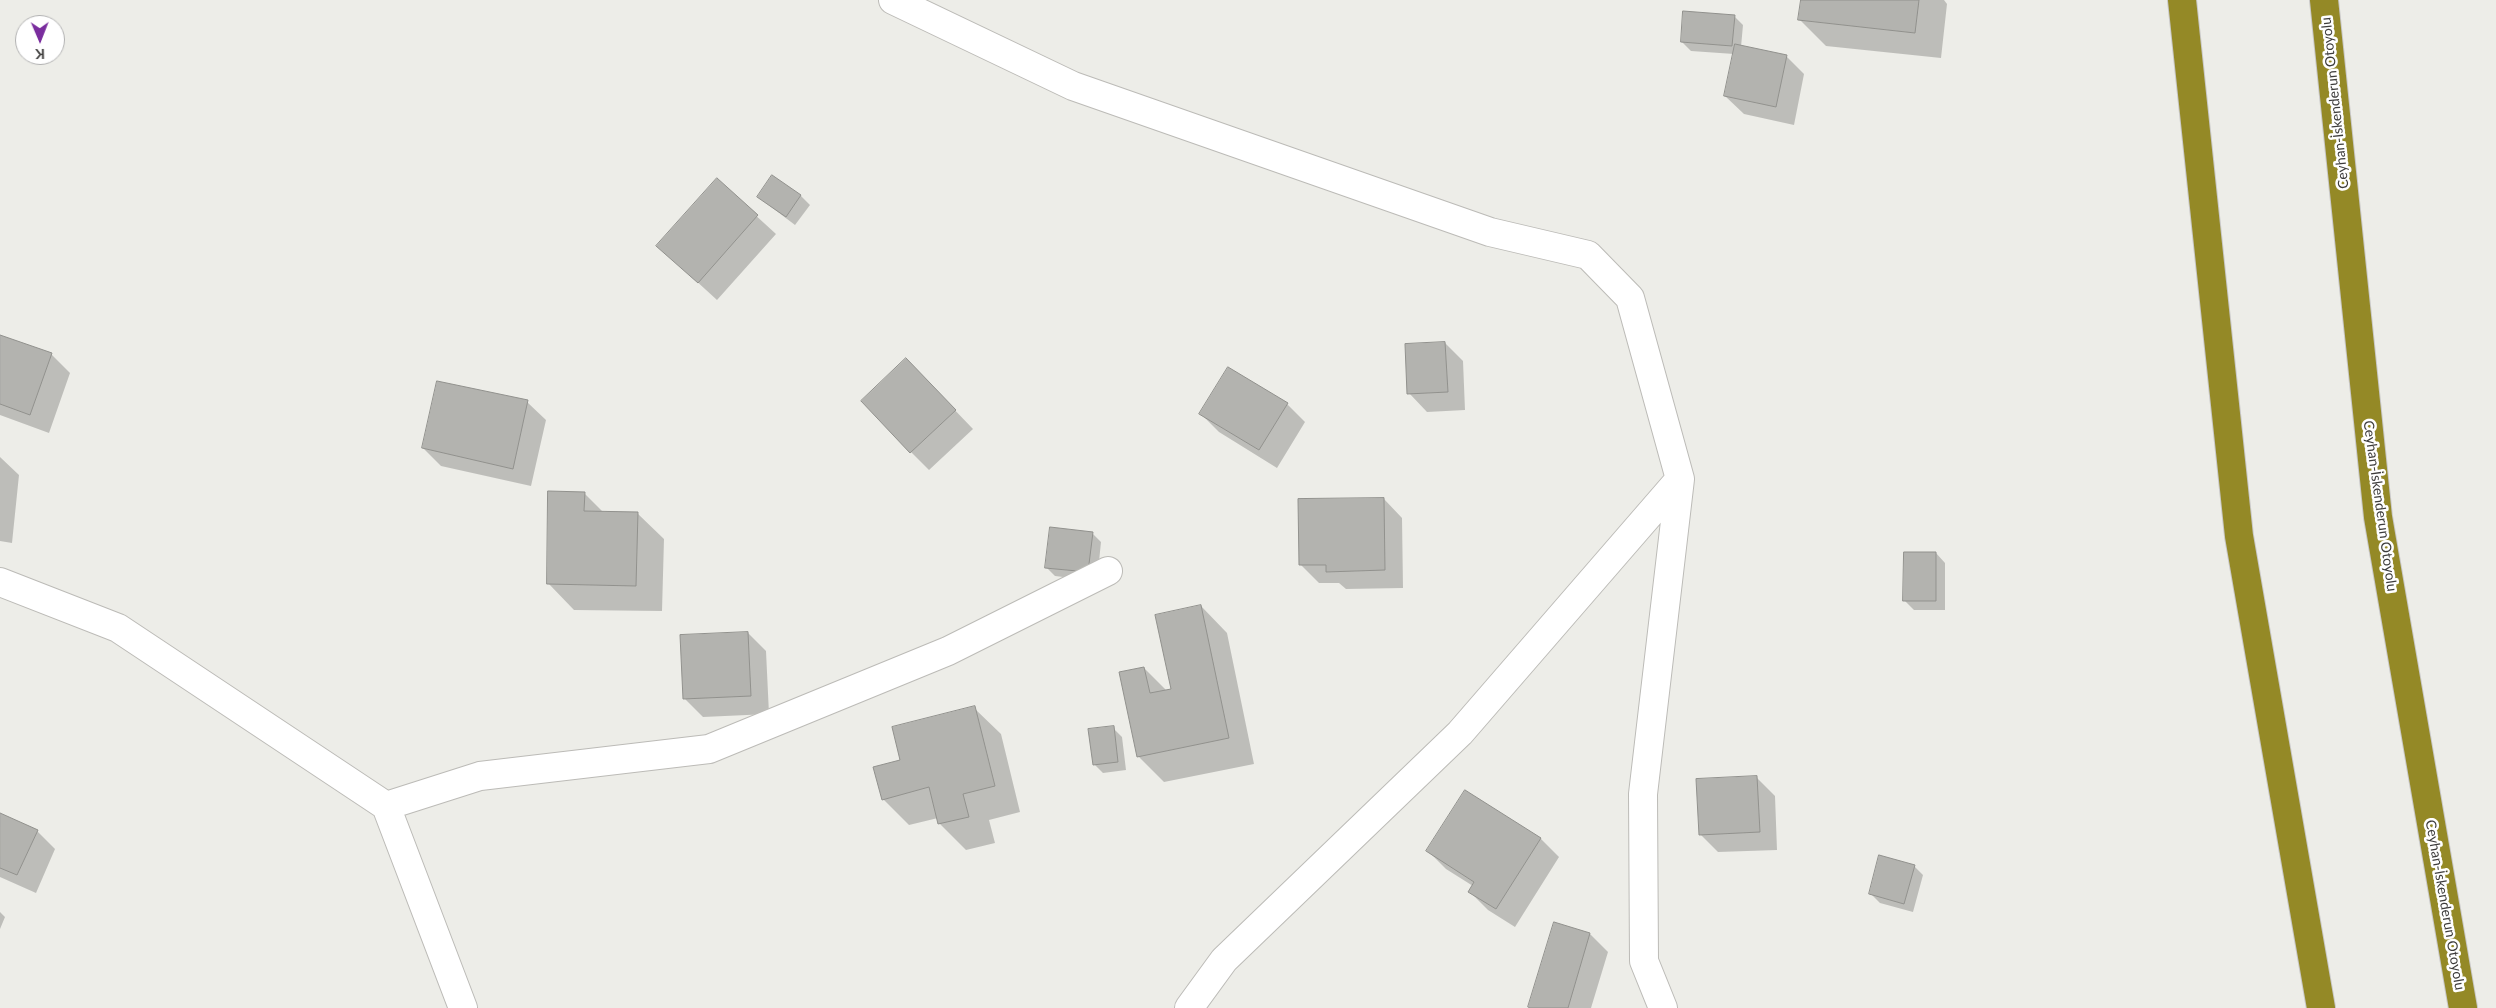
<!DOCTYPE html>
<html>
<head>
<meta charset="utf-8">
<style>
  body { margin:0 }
  #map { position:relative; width:2496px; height:1008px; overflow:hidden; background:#edede8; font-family:Lato,sans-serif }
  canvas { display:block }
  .north { position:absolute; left:15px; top:15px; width:50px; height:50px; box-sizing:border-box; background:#fff; border:1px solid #b1b1b1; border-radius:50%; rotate:179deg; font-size:14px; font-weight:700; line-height:20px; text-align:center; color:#3d3c3b }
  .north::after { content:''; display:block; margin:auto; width:18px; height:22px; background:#7a2d9e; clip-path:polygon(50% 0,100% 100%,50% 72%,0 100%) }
</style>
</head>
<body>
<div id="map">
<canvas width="2496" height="1008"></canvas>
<div class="north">K</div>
</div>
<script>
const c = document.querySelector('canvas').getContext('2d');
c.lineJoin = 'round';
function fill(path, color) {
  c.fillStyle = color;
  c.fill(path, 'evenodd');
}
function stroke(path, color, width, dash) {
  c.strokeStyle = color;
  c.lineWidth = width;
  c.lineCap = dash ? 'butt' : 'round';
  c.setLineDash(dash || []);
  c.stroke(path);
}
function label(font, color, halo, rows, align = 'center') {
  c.font = font + ' Lato,sans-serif';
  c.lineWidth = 5;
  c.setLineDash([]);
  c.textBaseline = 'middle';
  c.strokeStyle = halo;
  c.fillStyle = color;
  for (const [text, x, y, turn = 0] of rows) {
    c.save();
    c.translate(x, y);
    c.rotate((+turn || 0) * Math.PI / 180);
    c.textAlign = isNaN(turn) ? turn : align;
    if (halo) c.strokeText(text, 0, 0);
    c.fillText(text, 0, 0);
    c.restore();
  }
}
const shadow = new Path2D(`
  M1802 0H1944L1947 4 1941 58 1826 46 1800 20Z
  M1734 16 1743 25 1741 47 1786 56 1804 74 1794 125 1744 114 1725 96 1734 54 1691 51 1682 42Z
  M772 177 801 196 810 205 795 225 758 197Z
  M717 180 776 234 717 300 658 246Z
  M0 336 52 355 70 373 49 433 0 415Z
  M1445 343 1463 361 1465 410 1427 412 1409 393Z
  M924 378 973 429 929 470 911 452Z
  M527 402 546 420 531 486 441 466 423 448Z
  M1287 404 1305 422 1277 468 1219 432 1201 414Z
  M0 457 19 475 12 543 0 541Z
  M584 493 604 513H637L664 539 662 611 574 610 548 583Z
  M1384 499 1402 518 1403 588 1346 589 1339 583H1319L1300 564Z
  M1092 533 1101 542 1097 581 1055 576 1046 567Z
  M1936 553 1945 563V610H1914L1905 601Z
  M1201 606 1227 633 1254 764 1164 782 1138 756 1144 668 1167 691 1172 690Z
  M748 633 766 651 769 714 703 717 685 699Z
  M974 708 1001 734 1020 812 989 820 995 843 966 850 939 823 938 818 909 825 883 799 902 761Z
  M1113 728 1122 737 1126 770 1103 773 1094 764Z
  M1757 778 1775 796 1777 850 1718 852 1700 834Z
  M1466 792 1541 839 1559 857 1515 927 1488 910 1470 892 1473 886 1446 869 1428 851Z
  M0 814 37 831 55 849 36 893 0 877Z
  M1914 866 1923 875 1913 912 1880 903 1871 894Z
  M0 912 5 917 0 929Z
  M1590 934 1608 952 1591 1008H1530Z`);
const building = new Path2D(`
  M1801 0H1919L1915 33 1798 20Z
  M1683 11 1735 15 1732 46 1681 42Z
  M1735 44 1787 55 1776 107 1724 96Z
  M772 175 801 195 786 217 757 197Z
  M717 178 758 215 698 283 656 246Z
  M0 335 52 353 30 415 0 404Z
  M1445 342 1448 392 1407 394 1405 344Z
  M906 358 956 410 910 453 861 401Z
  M1228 367 1288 403 1259 450 1199 414Z
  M437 381 528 400 513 469 422 448Z
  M548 491 585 492 584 511 638 512 636 586 547 584Z
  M1384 498 1385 570 1326 572V565H1299L1298 499Z
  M1050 527 1093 532 1088 572 1045 568Z
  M1904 552H1936V601H1903Z
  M1201 605 1229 738 1137 757 1119 672 1144 667 1150 693 1171 689 1155 615Z
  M748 632 751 696 683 699 680 635Z
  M975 706 995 786 963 794 969 817 938 824 929 787 882 800 873 767 900 760 892 727Z
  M1114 726 1118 762 1093 765 1088 729Z
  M1757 776 1760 832 1699 835 1696 779Z
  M1465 790 1541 838 1496 909 1468 892 1474 882 1426 851Z
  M0 813 38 830 17 875 0 868Z
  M1879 855 1915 865 1904 904 1869 894Z
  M1554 922 1590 933 1568 1008H1530L1528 1007Z`);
const street = new Path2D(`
  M893 0 1073 86 1490 232 1588 255 1630 298 1680 479 1643 794 1644 961 1663 1008
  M0 582 118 628 386 806 463 1008
  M386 806 480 776 709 749 948 651 1108 571
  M1189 1008 1224 960 1460 733 1680 479`);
const highway = new Path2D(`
  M2182 0 2239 536 2321 1008
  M2324 0 2378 517 2463 1008`);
const streetNames = [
  ["Ceyhan-İskenderun Otoyolu",2335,103,-96],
  ["Ceyhan-İskenderun Otoyolu",2380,506,82],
  ["Ceyhan-İskenderun Otoyolu",2445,905,80]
];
fill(shadow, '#0003');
fill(building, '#b3b3af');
stroke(building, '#91918d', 1);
stroke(street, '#bcbbb7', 30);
stroke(highway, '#c9c8c8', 30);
stroke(street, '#fff', 28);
stroke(highway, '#948926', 28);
label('14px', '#3d3c3b', '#fff', streetNames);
</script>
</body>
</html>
